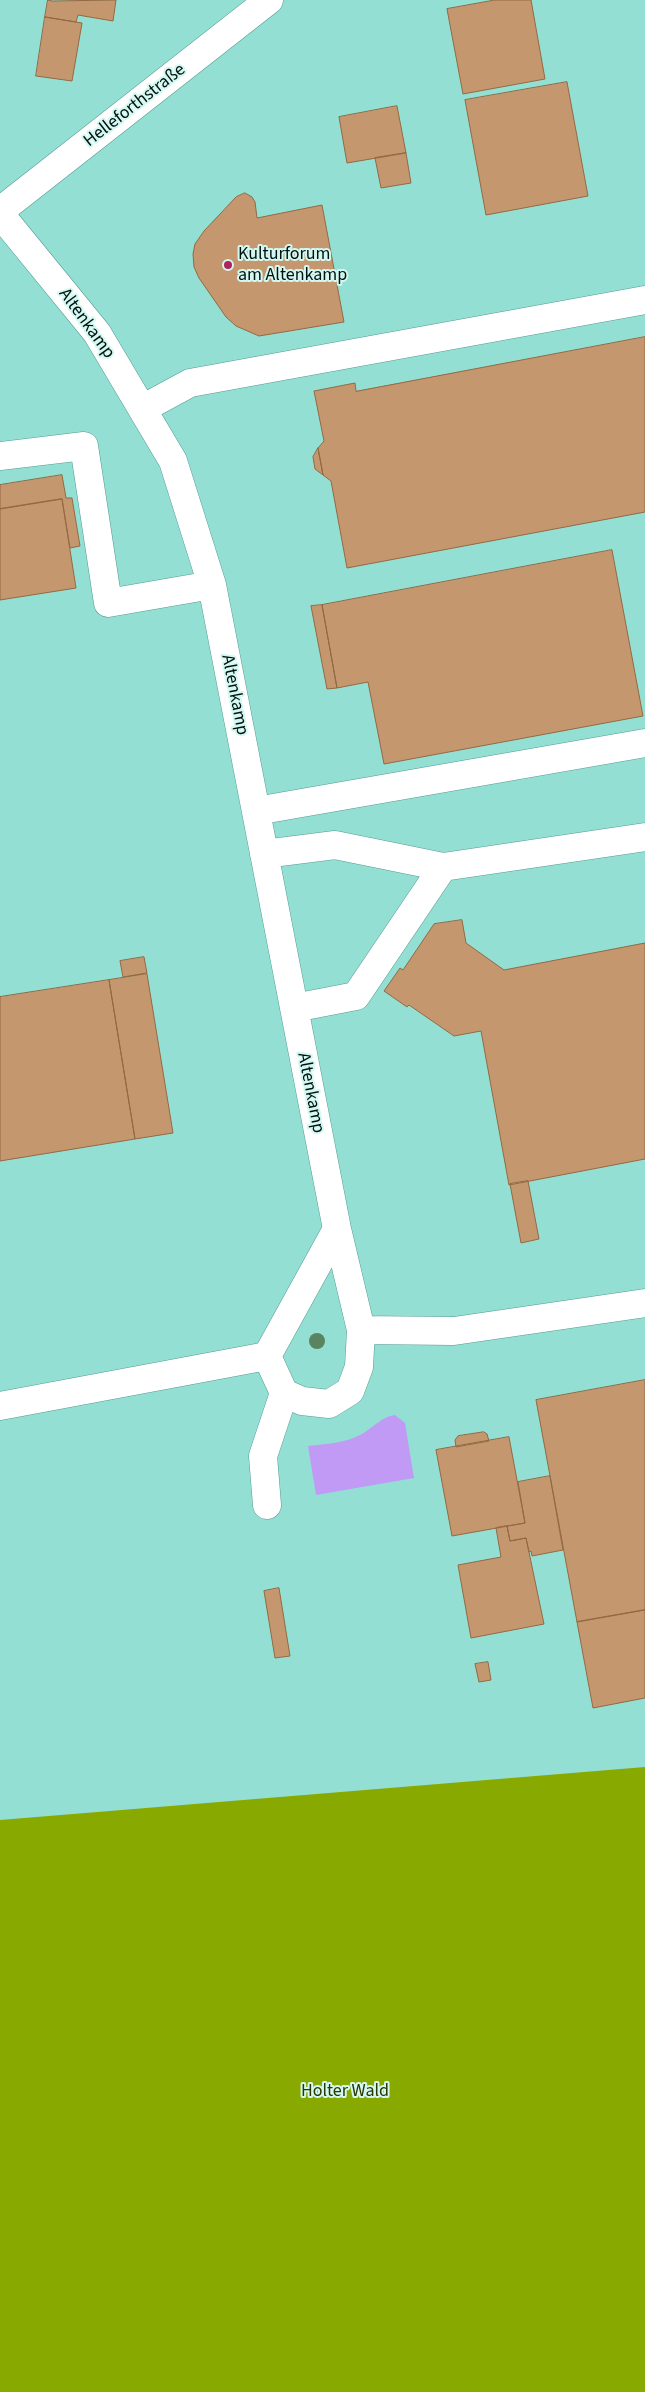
<!DOCTYPE html>
<html>
<head>
<meta charset="utf-8">
<style>
  body { margin:0 }
  canvas { display:block; background:#94dfd3 }
</style>
</head>
<body>
<canvas width="645" height="2392"></canvas>
<script>
const c = document.querySelector('canvas').getContext('2d');
c.lineJoin = 'round';
function fill(path, color) {
  c.fillStyle = color;
  c.fill(path, 'evenodd');
}
function stroke(path, color, width, dash) {
  c.strokeStyle = color;
  c.lineWidth = width;
  c.lineCap = dash ? 'butt' : 'round';
  c.setLineDash(dash || []);
  c.stroke(path);
}
function label(font, color, halo, rows, align = 'center') {
  c.font = font + ' "Source Sans 3",sans-serif';
  c.lineWidth = 4;
  c.setLineDash([]);
  c.textBaseline = 'middle';
  c.strokeStyle = halo;
  c.fillStyle = color;
  for (const [text, x, y, turn = 0] of rows) {
    c.save();
    c.translate(x, y);
    c.rotate((+turn || 0) * Math.PI / 180);
    c.textAlign = isNaN(turn) ? turn : align;
    if (halo) c.strokeText(text, 0, 0);
    c.fillText(text, 0, 0);
    c.restore();
  }
}
const forest = new Path2D(`
  M645 1767V2392H0V1820Z`);
const water = new Path2D(`
  M395 1415 405 1423 414 1478 316 1495 308 1446C325 1444 346 1443 362 1434 374 1427 381 1417 395 1415Z`);
const building = new Path2D(`
  M48 0 52 1 116 0 113 21 78 15 76 22 45 17Z
  M495 0H531L545 79 463 94 447 9Z
  M45 17 82 23 72 81 36 76Z
  M567 82 588 196 486 215 465 100Z
  M397 106 406 153 347 163 339 117Z
  M406 153 411 183 381 188 375 158Z
  M245 193 252 197 255 202 257 218 322 205 344 322 259 336 236 326 226 317 199 278 194 267 193 254 195 244 204 231 236 197Z
  M645 337V512L347 568 331 481 323 475 318 448 324 441 314 391 355 383 356 391Z
  M318 448 323 475 315 469 313 457Z
  M62 475 66 498H72L80 546 70 548 62 499 0 509V485Z
  M62 499 76 588 0 600V509Z
  M612 550 643 716 384 764 368 682 337 688 322 605Z
  M322 605 337 688 327 689 311 606Z
  M462 920 466 943 504 970 645 943V1159L509 1185 481 1031 454 1036 409 1005 407 1007 384 991 400 968 403 970 434 924Z
  M144 957 147 973 123 977 120 961Z
  M147 974 173 1133 135 1139 109 980Z
  M109 980 135 1139 0 1161V997Z
  M528 1181 539 1239 521 1243 510 1184Z
  M645 1380V1610L577 1622 536 1400Z
  M484 1432 487 1434 489 1441 456 1447 455 1440 458 1436Z
  M509 1437 525 1523 452 1536 436 1450Z
  M550 1476 563 1550 532 1556 531 1551 529 1552 526 1538 510 1541 507 1526 525 1523 518 1482Z
  M507 1526 510 1541 526 1538 544 1624 471 1638 458 1565 501 1557 496 1528Z
  M279 1588 290 1656 275 1658 264 1591Z
  M645 1610V1698L593 1708 577 1622Z
  M488 1662 491 1680 479 1682 475 1664Z`);
const minor = new Path2D(`
  M0 211 269 0
  M0 214 97 333 173 461 212 585 337 1229 361 1330 359 1367 350 1391 329 1404 302 1401 284 1393 267 1356 337 1229
  M142 409 190 383 645 300
  M0 456 84 446 108 603 212 585
  M256 811 645 743
  M264 854 335 845 443 867 645 837
  M294 1008 356 996 443 867
  M361 1330 454 1331 645 1303
  M0 1406 267 1356
  M267 1505 263 1456 284 1393`);
const trees = [
  [317,1341]
];
const markers = [
  [228,265,5,"#b0225b"]
];
const streetNames = [
  ["Helleforthstraße",135,106,-38],
  ["Altenkamp",86,324,54],
  ["Altenkamp",234,695,79],
  ["Altenkamp",310,1093,79]
];
const poiNames = [
  ["Kulturforum",238,255],
  ["am Altenkamp",238,276]
];
const parkNames = [
  ["Holter Wald",345,2092]
];
fill(forest, '#87a900');
fill(water, '#c19af6');
fill(building, '#c4976f');
stroke(building, '#936942', 1);
stroke(minor, '#529c91', 29);
stroke(minor, '#fff', 28);
c.fillStyle = '#5a835f';
for (const [x, y] of trees) {
  c.beginPath();
  c.arc(x, y, 8, 0, 2 * Math.PI);
  c.fill();
}
for (const [x, y, r, color] of markers) {
  const dot = new Path2D();
  dot.arc(x, y, r, 0, 2 * Math.PI);
  c.fillStyle = color;
  c.fill(dot);
  stroke(dot, '#d4f8f1', 2);
}
label('18px', '#00120f', '#d4f8f1', streetNames);
label('18px', '#00120f', '#d4f8f1', poiNames, 'left');
label('18px', '#2a3700', '#d4f8f1', parkNames);
</script>
</body>
</html>
